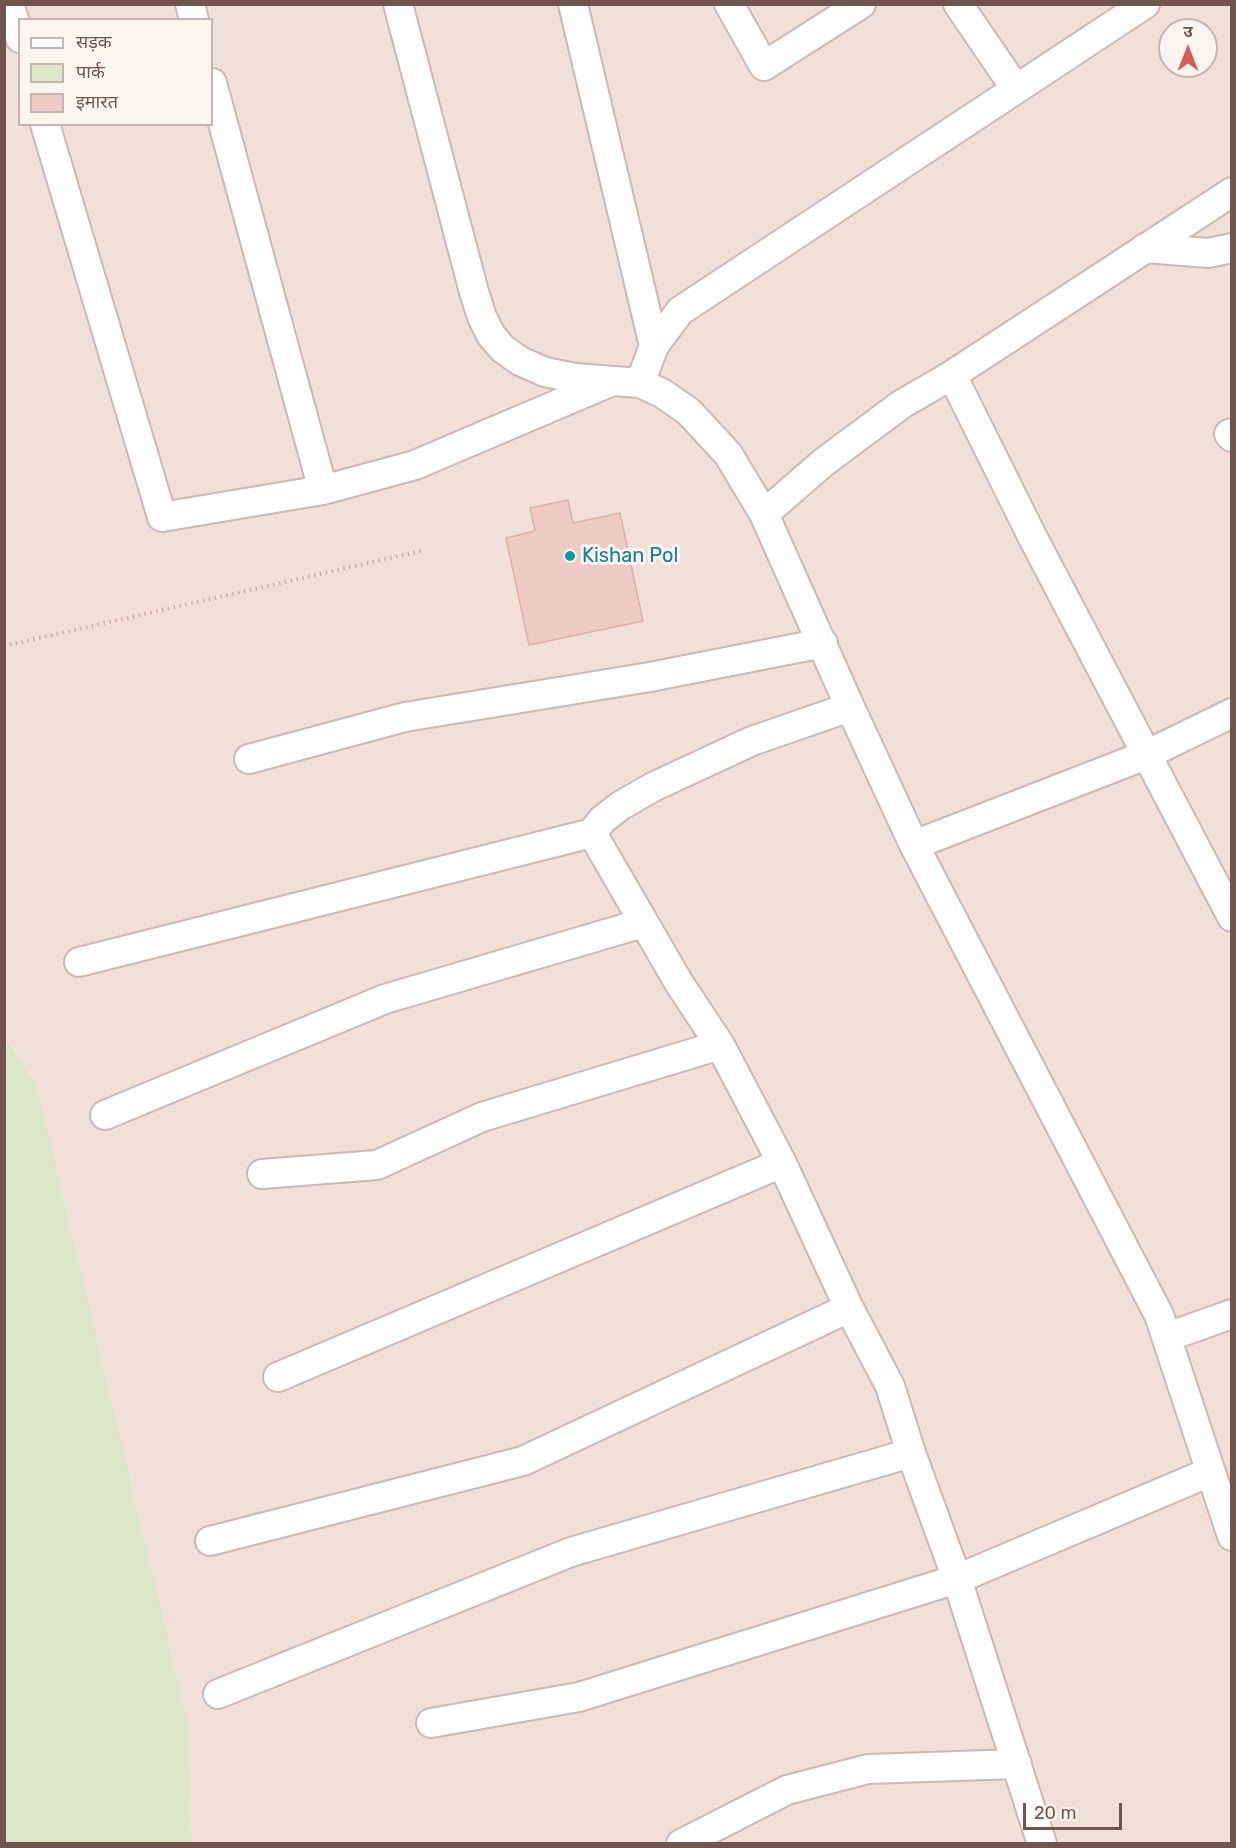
<!DOCTYPE html>
<html>
<head>
<meta charset="utf-8">
<style>
  body { margin:0 }
  #map { position:relative; width:1236px; height:1848px; overflow:hidden; background:#faefe8; font-family:Rubik,"Noto Sans Devanagari",sans-serif }
  canvas { display:block }
  .frame { position:absolute; inset:0; border:6px solid #72544f; pointer-events:none }
  .legend { position:absolute; left:18px; top:18px; width:195px; height:108px; box-sizing:border-box; background:#fdf4ef; border:2px solid #c5b4af; margin:0; padding:8px 10px; list-style:none; font-size:18px; color:#72544f }
  .legend li { display:flex; align-items:center; gap:12px; height:30px }
  .legend b { width:30px; border:2px solid #c5b4af }
  .north { position:absolute; left:1158px; top:18px; width:60px; height:60px; box-sizing:border-box; background:#fdf4ef; border:2px solid #c5b4af; border-radius:50%; rotate:0deg; font-size:16px; font-weight:700; line-height:24px; text-align:center; color:#72544f }
  .north::after { content:''; display:block; margin:auto; width:21px; height:27px; background:#d85b5a; clip-path:polygon(50% 0,100% 100%,50% 72%,0 100%) }
  .scale { position:absolute; left:1023px; top:1803px; width:99px; height:27px; box-sizing:border-box; border:3px solid #72544f; border-top:0; padding-left:8px; font-size:18px; line-height:21px; white-space:nowrap; color:#72544f; -webkit-text-stroke:4px #fdf4ef; paint-order:stroke }
</style>
</head>
<body>
<div id="map">
<canvas width="1236" height="1848"></canvas>
<div class="frame"></div>
<ul class="legend">
<li><b style="height:8px;background:#fff"></b>सड़क</li>
<li><b style="height:16px;background:#dbe7c8"></b>पार्क</li>
<li><b style="height:16px;background:#edcac3"></b>इमारत</li>
</ul>
<div class="north">उ</div>
<div class="scale">20 m</div>
</div>
<script>
const c = document.querySelector('canvas').getContext('2d');
c.lineJoin = 'round';
function fill(path, color) {
  c.fillStyle = color;
  c.fill(path, 'evenodd');
}
function stroke(path, color, width, dash) {
  c.strokeStyle = color;
  c.lineWidth = width;
  c.lineCap = dash ? 'butt' : 'round';
  c.setLineDash(dash || []);
  c.stroke(path);
}
function label(font, color, halo, rows, align = 'center') {
  c.font = font + ' Rubik,sans-serif';
  c.lineWidth = 6;
  c.setLineDash([]);
  c.textBaseline = 'middle';
  c.strokeStyle = halo;
  c.fillStyle = color;
  for (const [text, x, y, turn = 0] of rows) {
    c.save();
    c.translate(x, y);
    c.rotate((+turn || 0) * Math.PI / 180);
    c.textAlign = isNaN(turn) ? turn : align;
    if (halo) c.strokeText(text, 0, 0);
    c.fillText(text, 0, 0);
    c.restore();
  }
}
const residential = new Path2D(`
  M4 5H1231V1843H192L188 1723 37 1085 5 1035ZM20 20H212V124H20ZM1170 30H1206V66H1170Z`);
const green = new Path2D(`
  M4 1035 37 1085 188 1723 192 1843H5Z`);
const building = new Path2D(`
  M568 500 573 523 620 513 643 621 529 645 506 538 535 531 530 508Z`);
const path = new Path2D(`
  M4 646 421 551`);
const street = new Path2D(`
  M9 4 20 38
  M190 4 194 20
  M398 4 474 292 482 317 491 335 503 349 520 361 545 372 575 378 640 383 662 393 689 412 728 454 764 514 850 707 914 845 1159 1315 1232 1536
  M573 4 654 346
  M729 4 764 66 861 4
  M958 4 1016 89
  M212 83 323 490
  M45 124 162 517 323 490 415 465 610 382
  M1145 248 1208 253 1232 248
  M952 375 1033 538 1232 917
  M640 383 654 346 680 311 1145 4
  M1232 433 1229 434 1232 437
  M764 514 824 462 902 404 952 375 1232 192
  M249 759 405 717 650 677 823 643
  M592 833 679 983 720 1045 782 1163 849 1308 890 1386 911 1453 957 1579 1042 1844
  M914 845 1146 755 1232 713
  M79 962 592 833 602 820 620 806 653 787 752 741 850 707
  M105 1115 385 999 643 923
  M262 1174 377 1165 482 1117 720 1045
  M1167 1337 1232 1314
  M278 1377 782 1163
  M210 1541 523 1461 849 1308
  M218 1694 571 1552 911 1453
  M431 1723 579 1697 957 1579 1210 1472
  M681 1844 787 1790 868 1769 1017 1764`);
const markers = [
  [570,556,6,"#0f9aa8"]
];
const cultureNames = [
  ["Kishan Pol",582,556]
];
fill(residential, '#f1e0d8');
fill(green, '#dbe7c8');
fill(building, '#edcac3');
stroke(building, '#deaea5', 1.5);
stroke(street, '#cdb8b2', 32);
stroke(path, '#d2ada6', 4, [1.5, 4.5]);
stroke(street, '#fff', 28);
for (const [x, y, r, color] of markers) {
  const dot = new Path2D();
  dot.arc(x, y, r, 0, 2 * Math.PI);
  c.fillStyle = color;
  c.fill(dot);
  stroke(dot, '#fdf4ef', 2);
}
label('20px', '#0d838f', '#fdf4ef', cultureNames, 'left');
</script>
</body>
</html>
